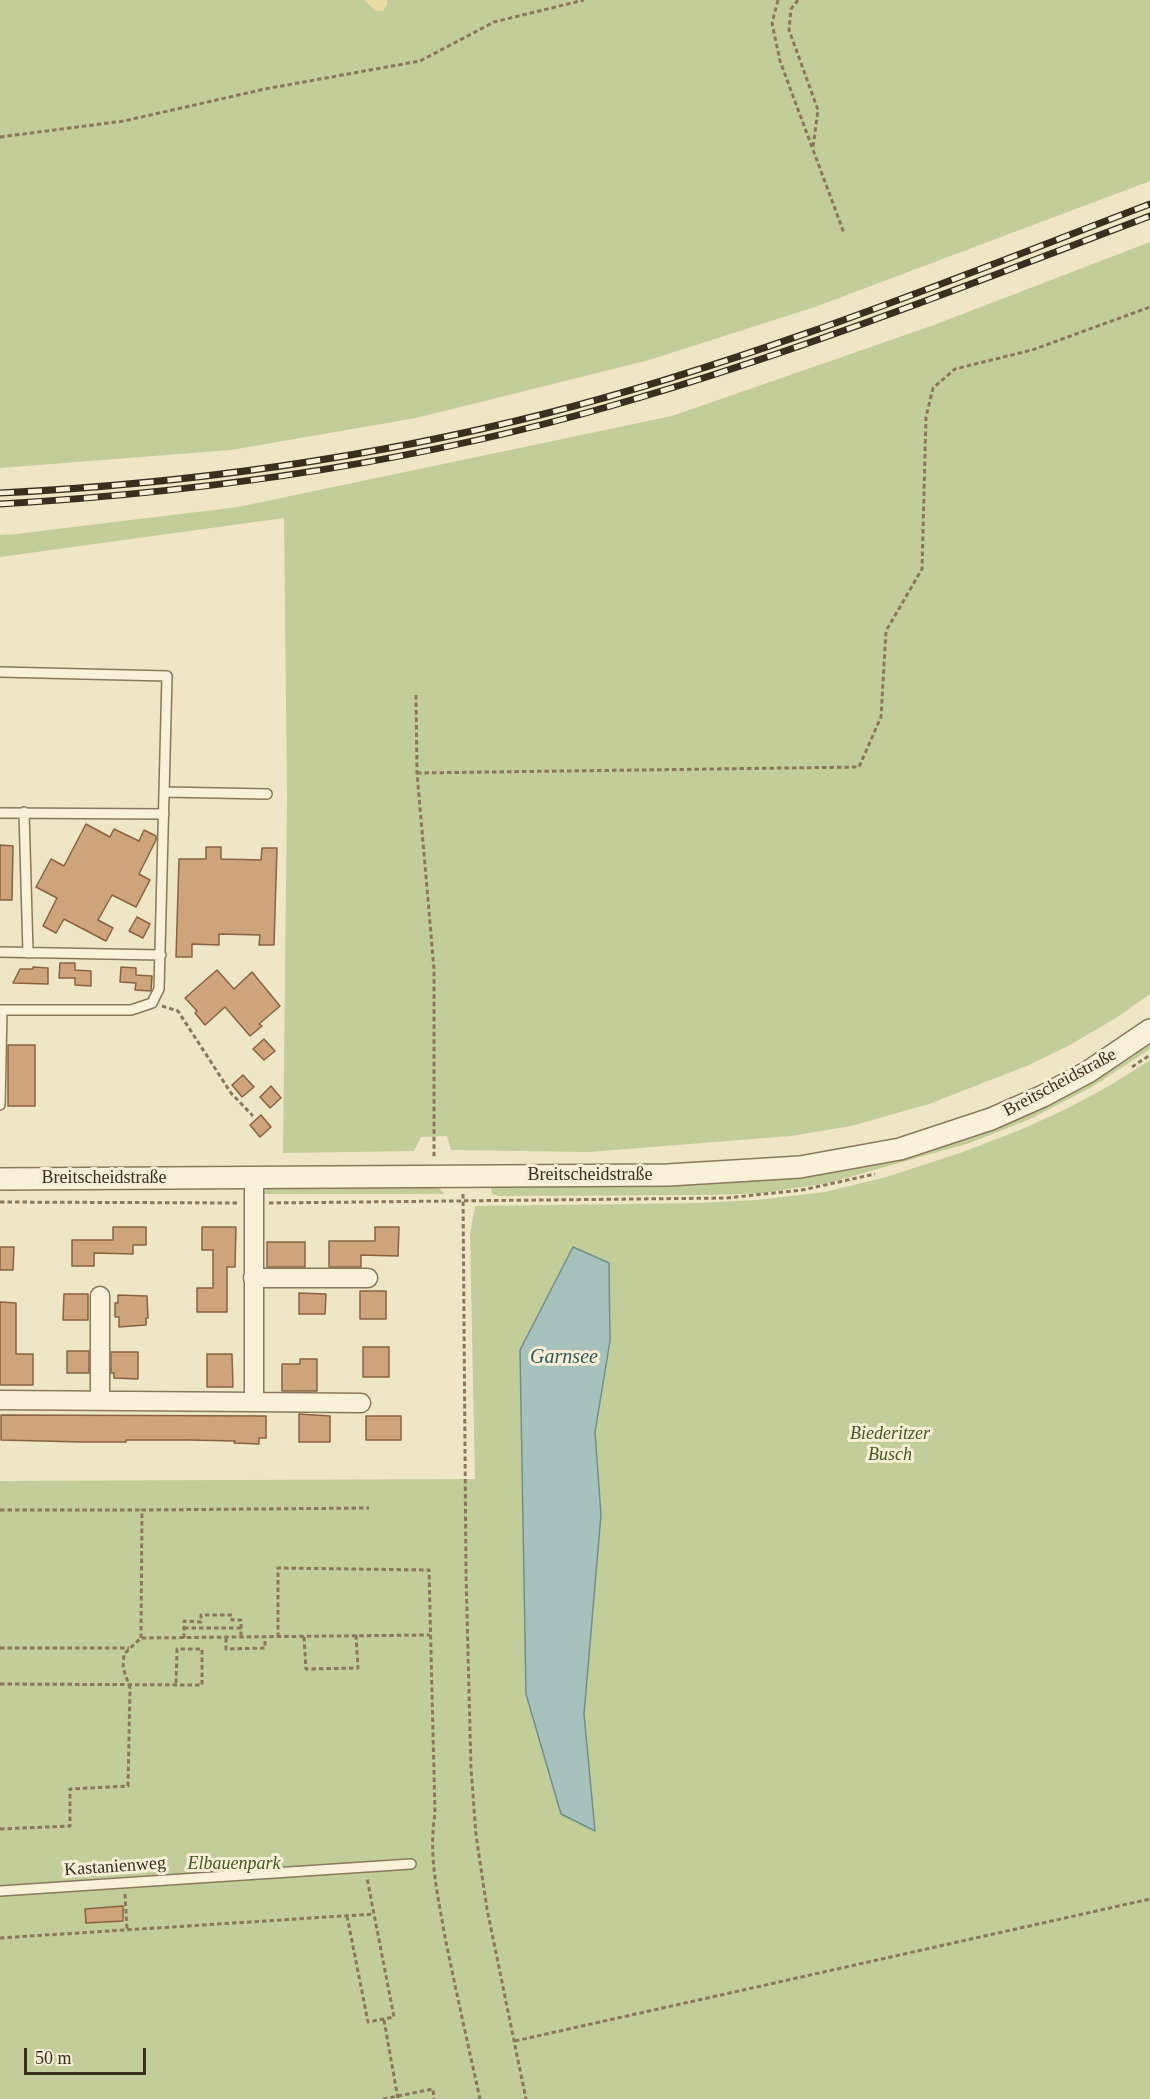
<!DOCTYPE html>
<html>
<head>
<meta charset="utf-8">
<style>
  body { margin:0 }
  #map { position:relative; width:1150px; height:2099px; overflow:hidden; background:#efe6c6; font-family:Georgia,serif }
  canvas { display:block }
  .scale { position:absolute; left:24px; top:2048px; width:122px; height:27px; box-sizing:border-box; border:3px solid #3a2e1f; border-top:0; padding-left:8px; font-size:18px; line-height:21px; white-space:nowrap; color:#3a2e1f; -webkit-text-stroke:4px #f6efd5; paint-order:stroke }
</style>
</head>
<body>
<div id="map">
<canvas width="1150" height="2099"></canvas>
<div class="scale">50 m</div>
</div>
<script>
const c = document.querySelector('canvas').getContext('2d');
c.lineJoin = 'round';
function fill(path, color) {
  c.fillStyle = color;
  c.fill(path, 'evenodd');
}
function stroke(path, color, width, dash) {
  c.strokeStyle = color;
  c.lineWidth = width;
  c.lineCap = dash ? 'butt' : 'round';
  c.setLineDash(dash || []);
  c.stroke(path);
}
function label(font, color, halo, rows, align = 'center') {
  c.font = font + ' Georgia,serif';
  c.lineWidth = 6;
  c.setLineDash([]);
  c.textBaseline = 'middle';
  c.strokeStyle = halo;
  c.fillStyle = color;
  for (const [text, x, y, turn = 0] of rows) {
    c.save();
    c.translate(x, y);
    c.rotate((+turn || 0) * Math.PI / 180);
    c.textAlign = isNaN(turn) ? turn : align;
    if (halo) c.strokeText(text, 0, 0);
    c.fillText(text, 0, 0);
    c.restore();
  }
}
const green = new Path2D(`
  M0 0H1150V181L815 307 649 360 416 418 231 450 0 468Z
  M1150 242V994L1116 1018 1068 1046 1029 1065 929 1104 851 1126 791 1136 589 1152 451 1150 447 1136 421 1137 414 1151 283 1153 287 797 284 518 0 557V535L16 534 238 507 672 416 934 325Z
  M1150 1041V1049L1092 1087 1030 1119 970 1143 828 1183 763 1193 715 1195 499 1196 492 1194 491 1188 499 1185 906 1156 971 1138 1029 1113Z
  M1150 1060V2099H0V1481L475 1479 470 1234 475 1206 697 1203 757 1200 825 1192 886 1177 960 1153 1020 1130 1064 1110 1109 1086ZM610 1341 595 1432 601 1515 584 1714 595 1830 520 1350Z
  M431 1186 440 1189 445 1194H261L267 1188Z`);
const sand = new Path2D(`
  M364 0H387V5L383 11H376Z`);
const water = new Path2D(`
  M573 1247 609 1263 610 1341 595 1432 601 1515 584 1714 595 1831 561 1814 526 1694 520 1350Z`);
const building = new Path2D(`
  M86 824 110 837 114 829 139 841 144 830 156 836V840L139 874 150 880 136 907 112 895 98 920 113 928 106 941 64 919 56 933 43 926 57 898 36 887 51 859 64 866Z
  M0 845 13 846 12 900H0Z
  M206 847H221V859L261 860 262 848H277L274 945H259L260 935 219 934V945L192 944V957H176L179 859H206Z
  M137 917 150 924 143 938 129 931Z
  M60 963H75V970L91 971V986L75 985V978H59Z
  M33 967 48 968V984L13 983 20 969H33Z
  M121 967 136 968V975L152 976 151 991 135 990 136 983 120 982Z
  M217 970 234 989 252 972 280 1006 259 1024 262 1026 250 1036 225 1007 205 1025 195 1013 197 1011 185 998Z
  M264 1039 275 1051 264 1060 253 1049Z
  M8 1045H35V1106H8Z
  M243 1075 254 1087 242 1097 232 1085Z
  M271 1086 281 1098 270 1108 260 1097Z
  M261 1115 271 1127 260 1137 250 1125Z
  M113 1227H146V1245H133V1254L94 1253V1266H72V1240H113Z
  M202 1227H236L235 1267H227V1312H197V1288H213V1250H202Z
  M375 1227H399L398 1256 361 1255V1267H329V1241H375Z
  M267 1242H305V1267H267Z
  M0 1247H14L13 1270H0Z
  M360 1291H386V1319H360Z
  M299 1293 326 1294 325 1314H299Z
  M64 1294H88V1320H63Z
  M118 1295 147 1296 148 1318H146V1325L119 1327V1317H115V1303H118Z
  M0 1302 16 1303V1354H33V1385H0Z
  M363 1347H389V1377H363Z
  M67 1351H89V1373H67Z
  M111 1352H138V1379L114 1378V1373H111Z
  M207 1354H232L233 1387H207Z
  M300 1359H317V1391H282V1364H300Z
  M299 1414 330 1416V1442H299Z
  M1 1415 266 1416V1438H259V1444L234 1443 235 1441 189 1440H126V1442H82L1 1440Z
  M366 1416H401V1440H366Z
  M123 1906V1921L86 1923 85 1909Z`);
const path = new Path2D(`
  M778 0 772 23 780 61 844 233
  M798 0 791 9 789 30 818 110 813 147
  M0 137 124 121 265 89 420 61 494 22 584 0
  M416 695 417 773 434 969V1158
  M417 773 859 767 881 717 886 631 922 569 926 417 933 388 955 369 1032 350 1150 307
  M162 1006 178 1011 231 1093 253 1116
  M1132 1067 1150 1055
  M463 1194 466 1575 471 1768 476 1835 487 1909 526 2099
  M0 1202 238 1203
  M269 1203 726 1198 802 1190 875 1174
  M0 1510H142
  M184 1628H241
  M278 1637V1568L429 1570 435 1814C428 1855 438 1896 445 1937 456 1991 468 2045 480 2099
  M304 1637 306 1669 358 1668 356 1635
  M141 1638 142 1510 369 1508
  M184 1638V1621L201 1622V1615H232V1620H241V1638
  M226 1638V1649L265 1648V1637
  M0 1648H129
  M0 1684 202 1685V1649H177L176 1685
  M0 1829 70 1826V1789L128 1786 130 1688 123 1668 124 1654 141 1638 430 1635
  M125 1894 127 1929
  M347 1916 368 2022 394 2017 367 1878
  M0 1938 374 1914
  M384 2020 398 2099
  M515 2041 1150 1899
  M383 2099 433 2089 434 2099`);
const service = new Path2D(`
  M0 672 167 676 159 989 152 1003 131 1010H0
  M165 792 267 794
  M24 812 28 953
  M0 813 164 814
  M0 952 161 955
  M0 1105 2 1010
  M0 1891 411 1864`);
const minor = new Path2D(`
  M253 1278H368
  M0 1400 254 1402V1178
  M100 1401V1296
  M254 1402 361 1403`);
const tertiary = new Path2D(`
  M0 1179 668 1175 800 1167 900 1149 991 1119 1043 1096 1088 1072 1150 1030`);
const rail = new Path2D(`
  M0 493C184 484 366 459 544 414 752 361 951 280 1150 204
  M0 504C207 492 414 463 614 405 796 353 973 283 1150 216`);
const streetNames = [
  ["Breitscheidstraße",1060,1083,-28],
  ["Breitscheidstraße",590,1175],
  ["Breitscheidstraße",104,1178],
  ["Kastanienweg",115,1867,-4]
];
const parkNames = [
  ["Biederitzer",890,1434],
  ["Busch",890,1455],
  ["Elbauenpark",234,1864]
];
const waterNames = [
  ["Garnsee",564,1358]
];
fill(green, '#c3cd99');
fill(sand, '#eadda3');
fill(water, '#a7c2bc');
stroke(water, '#6e918b', 1.5);
fill(building, '#cda47c');
stroke(building, '#896341', 1.5);
stroke(service, '#8a785b', 12);
stroke(minor, '#8a785b', 21);
stroke(tertiary, '#8a785b', 24);
stroke(path, '#8a785b', 3, [4.5, 3]);
stroke(service, '#f9f2d9', 9);
stroke(minor, '#f9f2d9', 18);
stroke(tertiary, '#f9f2d9', 21);
stroke(rail, '#3a2e1f', 7);
stroke(rail, '#f6efd5', 4.5, [14]);
label('18px', '#3a2e1f', '#f6efd5', streetNames);
label('italic 18px', '#475726', '#f6efd5', parkNames);
label('italic 20px', '#2e595a', '#f6efd5', waterNames);
</script>
</body>
</html>
